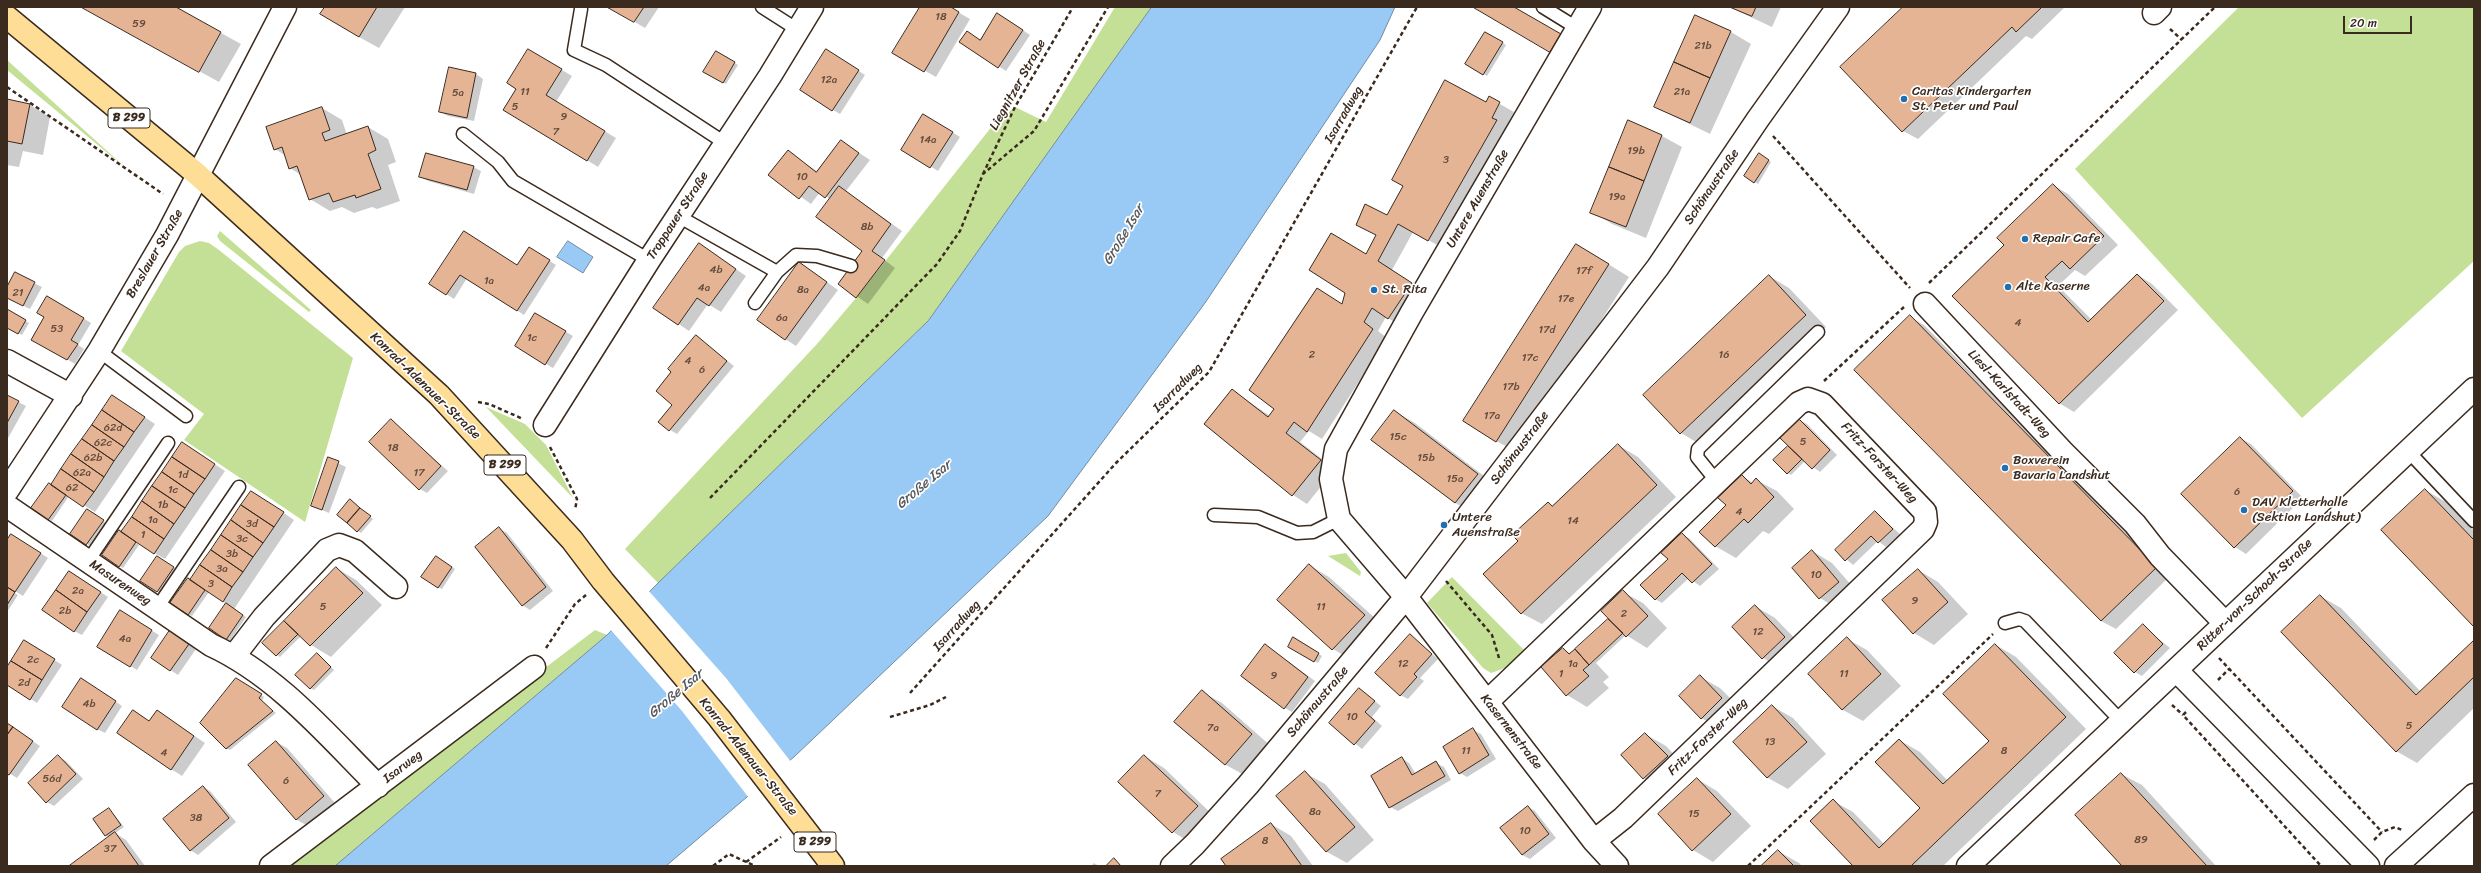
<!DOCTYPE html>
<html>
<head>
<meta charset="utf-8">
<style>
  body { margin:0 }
  #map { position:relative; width:2481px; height:873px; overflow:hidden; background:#fff; font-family:Sriracha,sans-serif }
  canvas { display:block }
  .frame { position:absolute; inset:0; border:8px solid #3b2a1e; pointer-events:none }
  .scale { position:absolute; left:2343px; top:16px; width:69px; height:18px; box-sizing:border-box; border:2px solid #3b2a1e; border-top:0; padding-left:5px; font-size:12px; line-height:14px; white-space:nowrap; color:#3b2a1e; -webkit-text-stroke:3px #fff; paint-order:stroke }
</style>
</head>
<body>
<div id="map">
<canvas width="2481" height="873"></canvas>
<div class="frame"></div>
<div class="scale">20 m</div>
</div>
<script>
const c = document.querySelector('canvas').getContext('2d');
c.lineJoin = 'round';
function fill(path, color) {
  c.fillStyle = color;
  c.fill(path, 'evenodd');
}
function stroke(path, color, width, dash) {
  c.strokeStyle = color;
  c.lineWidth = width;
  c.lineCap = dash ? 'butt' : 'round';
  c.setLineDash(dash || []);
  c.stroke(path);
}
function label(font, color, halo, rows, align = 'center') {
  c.font = font + ' Sriracha,sans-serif';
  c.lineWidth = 3.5;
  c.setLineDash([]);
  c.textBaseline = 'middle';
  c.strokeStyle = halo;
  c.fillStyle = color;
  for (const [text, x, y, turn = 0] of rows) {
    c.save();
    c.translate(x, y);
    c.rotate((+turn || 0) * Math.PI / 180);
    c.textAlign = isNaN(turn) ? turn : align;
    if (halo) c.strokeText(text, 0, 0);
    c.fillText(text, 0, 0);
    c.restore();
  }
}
const green = new Path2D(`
  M1115 7H1152L928 321 658 583 625 549 817 344 856 298 993 125 1015 107 1046 122Z
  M2239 7H2474V261L2302 418 2075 169Z
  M7 60 127 169 7 70Z
  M220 231 311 310 309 312 220 241 217 236Z
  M200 241 209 243 219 250 353 358 305 522 184 440 204 414 121 351 179 252 185 246Z
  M486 407 525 424 546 445 573 498Z
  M1346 553 1361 572 1360 576 1328 556Z
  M1452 577 1525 651 1505 668 1491 673 1483 668 1427 603Z
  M595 630 607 635 335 866H284Z`);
const water = new Path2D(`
  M1152 7H1395L1380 40 1205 303 1048 516 795 756 666 866H335L607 635 658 583 928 321Z
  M568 241 593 257 583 273 557 257Z`);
const pier = new Path2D(`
  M648 590 726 678 791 762 749 798 682 711 610 629Z`);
const shadow = new Path2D(`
  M82 7H174L241 44 219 82Z
  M326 7H405L379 48 359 37Z
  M609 7H659L645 28Z
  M921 7H949L970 19 936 77 894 53Z
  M1475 7H1512L1563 37 1554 53Z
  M1729 7H1781L1772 27Z
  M1904 7H2065L2032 39 2026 36 1918 139 1903 131Z
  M1005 18 1030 35 1006 71 961 42 980 40Z
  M1731 32 1751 44 1710 134 1655 107Z
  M1486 33 1506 45 1487 76 1467 64Z
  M716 52 738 65 726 84 704 72Z
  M834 55 865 75 840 114 833 110Z
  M539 56 572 76 556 102 616 138 598 167 587 160 517 88Z
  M476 74 483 79 474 121 448 116 440 112Z
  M1489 98 1514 112 1506 127 1511 130 1443 248 1413 232 1392 270 1426 292 1403 327 1386 317 1378 331 1387 338 1322 439 1309 431 1300 442 1335 469 1307 504 1293 495 1206 424 1232 390 1270 416 1343 305 1387 217Z
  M7 100 30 105 50 117 43 155 23 151 19 167 7 165Z
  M322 108 342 120 347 135 368 127 388 139 396 162 388 165 400 201 377 209 372 207 354 213 342 207 330 211 310 199 301 175 290 168 286 156 275 149Z
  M931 119 960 137 938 171 902 149Z
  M1628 122 1662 136 1682 147 1646 238 1612 224 1592 212Z
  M841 141 870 160 846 191 902 231 882 258 895 268 868 304 839 284 864 251 830 199 820 192 811 204 770 175 788 152 818 172Z
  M1759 155 1771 162 1758 184 1745 176Z
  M473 167 481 171 474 194 428 181 421 177Z
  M2053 185 2068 194 2118 245 2085 276 2075 270 2058 286 2092 320 2138 275 2152 284 2178 310 2074 412 2059 403 2006 246Z
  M464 232 517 266 536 252 556 265 524 315 467 278 454 299 431 284Z
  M699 244 746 276 721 312 708 304 689 331 655 308Z
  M1597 257 1629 277 1517 452 1496 441Z
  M800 263 838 290 796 346 785 339Z
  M1769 276 1789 288 1826 327 1701 445 1681 433Z
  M34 283 42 287 30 309 7 298V289Z
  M48 297 91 323 78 345 84 349 75 364 32 339 45 317Z
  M7 311 29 323 22 335 7 327Z
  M536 314 573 336 553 368 516 346Z
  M1910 317 1924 325 2171 575 2116 629 2101 621Z
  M696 336 734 366 677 434 670 430 673 405V372Z
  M7 396 26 406 7 440Z
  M123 403 155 424 95 512 69 496 52 521 32 508Z
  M1394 411 1415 423 1497 486 1476 514 1455 503 1373 439Z
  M391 420 448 471 427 493 420 489Z
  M1799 420 1807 424 1837 455 1820 472 1805 461 1791 475 1788 473V447L1792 449Z
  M2240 438 2251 444 2303 498 2246 554 2235 547Z
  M183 443 225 471 165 559 154 553Z
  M1618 445 1638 457 1676 497 1542 624 1521 613 1519 541 1548 503 1554 506Z
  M329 459 346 467 329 513 312 506Z
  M1742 476 1753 483 1756 480 1777 491 1794 509 1769 534 1763 531 1736 558 1715 546 1727 505Z
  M2425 490 2446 502 2474 531V626Z
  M262 498 294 520 234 609 246 617 230 641 226 639 227 604 209 592 192 616 188 614 190 581Z
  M351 501 373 519 361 533 358 531Z
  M87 510 106 523 90 546 71 533Z
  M1875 512 1900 534 1886 547 1878 541 1853 565 1836 550Z
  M500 529 507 533 553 591 530 610 522 605Z
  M119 531 139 545 123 568 119 566Z
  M1682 534 1690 539 1719 569 1700 586 1689 578 1662 603 1655 599 1669 559Z
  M19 539 48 558 23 596 7 586V542Z
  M1812 551 1832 563 1859 594 1840 610 1820 598 1793 568Z
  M158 557 177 570 161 593 157 591Z
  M439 559 455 569 442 589 438 587Z
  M1309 565 1329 577 1385 627 1353 661 1333 649 1278 600Z
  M336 568 356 580 382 605 331 657 311 645 301 636 280 657 277 655 264 643Z
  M1918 570 1938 582 1968 614 1934 645 1914 633Z
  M70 572 108 597 82 635 74 631Z
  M7 589 18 595 7 612Z
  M1623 592 1643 603 1667 628 1647 648 1626 635 1596 663 1609 677 1603 682 1609 688 1587 707 1567 695 1542 667 1563 649 1571 654 1608 620 1612 622Z
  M2320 596 2341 608 2421 692 2474 642V708L2417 763 2396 751Z
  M1755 606 1775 618 1805 649 1783 670 1763 658Z
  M120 611 159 635 137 670 98 647Z
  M2143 626 2170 648 2142 676 2135 672Z
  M178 636 196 649 178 675 152 658Z
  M1410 636 1438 659 1420 678 1424 681 1408 699 1400 695Z
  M1293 639 1322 656 1318 663 1289 646Z
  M1847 639 1867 650 1901 686 1863 721 1843 710 1809 674Z
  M32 645 62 665 37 703 7 684V669Z
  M1266 645 1315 681 1292 712 1285 708Z
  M1996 645 2016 657 2086 729 1943 866H1854L1833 801 1853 812 1884 844 1922 808 1899 740 1920 752 1948 781 1990 741Z
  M317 654 334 670 314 690 310 688Z
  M1700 677 1720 688 1742 710 1722 729 1701 718Z
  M236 679 264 697 262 701 276 713 230 750 226 748Z
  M89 684 122 706 105 733 97 729Z
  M1359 689 1381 706 1372 717 1382 726 1362 749 1330 723Z
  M1202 692 1222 703 1272 747 1246 776 1226 765 1176 722Z
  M1772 706 1793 718 1826 754 1788 789 1768 778 1735 742Z
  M168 718 205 743 182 776 171 769 150 722Z
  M7 724 40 746 17 778 7 772Z
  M1473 730 1481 734 1496 759 1467 777 1460 773Z
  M1645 734 1666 746 1687 768 1664 790 1644 778Z
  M276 742 287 748 335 803 308 826 297 820 249 765Z
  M58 756 66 761 83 779 54 806 47 802Z
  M1144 756 1164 768 1217 819 1193 844 1173 832Z
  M1402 758 1409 763 1416 774 1436 763 1444 767 1451 780 1398 811 1390 807Z
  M1305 773 1325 784 1374 840 1347 863 1327 852 1278 796Z
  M2121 774 2142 785 2216 866H2123Z
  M1697 779 1717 791 1751 826 1713 862 1693 850Z
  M203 787 210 791 236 822 198 855 190 850Z
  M1528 807 1535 811 1556 838 1530 859 1522 855Z
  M109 809 124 827 115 833 126 840 145 866H71L109 838 105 835Z
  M1271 824 1291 836 1313 866H1228Z
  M1778 851 1799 863 1802 866H1763Z
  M1094 863 1099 866H1091Z`);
const building = new Path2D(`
  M81 7H176L221 32 199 72Z
  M325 7H377L359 37 320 14Z
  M607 7H644L634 22Z
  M920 7H951L959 12 924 72 892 53Z
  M1473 7H1514L1561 34 1550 52Z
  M1730 7H1756L1752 16Z
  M1903 7H2042L2016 32 2012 27 1902 132 1840 67Z
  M997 13 1023 30 998 68 959 42 967 31 980 40Z
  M1695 15 1731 31 1710 78 1674 62Z
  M1485 32 1503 42 1483 75 1465 64Z
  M528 49 562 69 546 95 605 131 587 161 503 110 516 89 507 83Z
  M826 49 859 70 832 111 800 90Z
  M716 51 735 62 723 83 703 72Z
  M1674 62 1710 78 1690 123 1654 107Z
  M449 67 476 73 467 118 439 112Z
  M1445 80 1486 102 1489 96 1500 102 1492 118 1497 120 1428 241 1398 224 1378 261 1412 283 1388 319 1372 308 1364 322 1373 329 1307 432 1294 422 1286 433 1321 460 1292 496 1204 424 1232 389 1268 417 1274 409 1249 390 1317 288 1342 304 1345 293 1309 270 1331 233 1366 254 1376 235 1356 225 1365 204 1387 215 1403 186 1392 180Z
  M7 99 30 104 22 144 7 141Z
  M322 107 330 130 322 133 325 141 368 126 376 150 368 154 381 189 356 198 355 195 333 202 329 193 309 200 297 166 289 169 282 147 274 150 266 127Z
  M923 114 953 132 930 168 901 150Z
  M1628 120 1662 135 1644 181 1609 167Z
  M841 140 859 153 825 198 809 186 799 199 768 175 788 150 816 172Z
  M426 153 474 166 467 190 419 177Z
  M1759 153 1769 160 1754 183 1744 176Z
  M1609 167 1644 181 1626 227 1590 213Z
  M2053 184 2104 236 2070 269 2062 261 2045 277 2088 322 2137 274 2164 301 2059 404 1952 296 2004 245 1997 238Z
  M839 186 891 224 872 251 885 260 856 298 838 284 862 251 816 217Z
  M464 231 517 265 529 247 550 260 517 311 460 275 446 295 429 284Z
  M699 243 736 269 709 306 697 298 678 325 653 308Z
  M1576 244 1609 264 1496 442 1463 421Z
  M799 262 827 282 785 340 757 320Z
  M15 272 35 282 23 306 7 298V287Z
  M1769 275 1806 315 1680 434 1643 395Z
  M47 296 84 318 71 340 78 344 67 360 31 340 44 317 37 313Z
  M7 309 26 320 18 334 7 328Z
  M535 313 566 331 545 365 515 346Z
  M1910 315 2157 567 2101 621 1854 370Z
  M696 335 727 361 669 431 658 422 672 405 656 391 671 372 668 369Z
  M7 395 19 401 7 423Z
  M112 395 145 417 134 432 102 410Z
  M102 410 134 432 124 447 92 425Z
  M1394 410 1478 474 1455 503 1371 440Z
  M391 419 441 466 419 490 369 442Z
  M1799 419 1830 450 1812 469 1780 438Z
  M92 425 124 447 114 461 82 439Z
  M2240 437 2293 491 2234 548 2181 494Z
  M82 439 114 461 104 477 71 454Z
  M182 442 215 464 205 479 172 457Z
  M1618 444 1657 485 1521 614 1483 574 1518 541 1512 535 1548 502 1552 506Z
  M1788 446 1802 459 1787 474 1773 460Z
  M71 454 104 477 94 492 61 469Z
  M172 457 205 479 194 494 162 472Z
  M328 457 339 461 322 510 311 506Z
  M61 469 94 492 83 507 51 485Z
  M162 472 194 494 185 508 152 486Z
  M1742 475 1751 484 1756 478 1774 497 1748 523 1744 519 1715 547 1699 532 1726 505 1718 498Z
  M49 483 66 495 48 520 31 508Z
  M152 486 185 508 174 524 142 501Z
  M2425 489 2474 540V627L2381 530Z
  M251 491 284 512 274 527 241 505Z
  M350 499 360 508 347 523 337 515Z
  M142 501 174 524 164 539 132 517Z
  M241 505 274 527 263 543 231 520Z
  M360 508 371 516 357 532 347 523Z
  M87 509 104 520 86 545 70 534Z
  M1875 511 1893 529 1878 543 1871 536 1845 561 1835 550Z
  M132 517 164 539 154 554 121 532Z
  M231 520 263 543 253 557 221 535Z
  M499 527 546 587 522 606 475 547Z
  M119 530 136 542 119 567 102 555Z
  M1682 533 1712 564 1692 583 1682 573 1655 600 1640 585 1668 559 1661 553Z
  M11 534 41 553 15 592 7 587V540Z
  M221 535 253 557 243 572 211 550Z
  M211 550 243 572 232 587 200 565Z
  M1812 550 1839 582 1819 599 1792 568Z
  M157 556 174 567 157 592 140 581Z
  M436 556 452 567 438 588 421 577Z
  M1309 564 1365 615 1332 650 1277 600Z
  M200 565 232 587 223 602 190 580Z
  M336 567 363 593 310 646 284 621Z
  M1918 569 1948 602 1913 634 1882 600Z
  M69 571 101 592 87 612 56 590Z
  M188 578 205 590 188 615 170 603Z
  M7 587 15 592 7 605Z
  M56 590 87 612 74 632 42 610Z
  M1623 590 1648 616 1626 637 1601 611Z
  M2320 595 2416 695 2474 640V677L2396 752 2281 632Z
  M226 603 243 615 226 640 209 628Z
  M1755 605 1785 637 1762 659 1732 627Z
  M120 610 152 630 130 667 97 647Z
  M1608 619 1623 633 1589 665 1575 649Z
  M284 621 298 634 276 656 262 643Z
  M2143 624 2163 644 2134 673 2114 653Z
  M170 630 189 644 170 671 151 658Z
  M1410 634 1432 654 1414 674 1417 677 1400 696 1375 673Z
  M1293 637 1319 653 1314 662 1288 647Z
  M1847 637 1881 674 1842 710 1808 674Z
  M24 640 55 659 42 680 11 661Z
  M1265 644 1308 677 1284 709 1241 676Z
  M1995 644 2066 717 1911 866H1853L1810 821 1833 799 1879 848 1920 808 1875 762 1899 739 1943 784 1989 741 1943 694Z
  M1563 648 1569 654 1575 649 1589 665 1583 670 1589 676 1566 696 1541 667Z
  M317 653 331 667 310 689 295 675Z
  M11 661 42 680 30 700 7 685V667Z
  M1700 675 1722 698 1701 719 1679 696Z
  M81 678 116 701 97 730 62 707Z
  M236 678 262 694 259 698 273 711 226 749 200 723Z
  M1359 688 1375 701 1365 712 1375 721 1354 745 1329 723Z
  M1202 690 1252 734 1225 765 1174 722Z
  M1772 705 1807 742 1767 778 1733 742Z
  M133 710 149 721 157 710 194 736 171 770 117 733Z
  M7 723 13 727 7 735Z
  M13 727 33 741 9 775 7 774V735Z
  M1473 728 1489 755 1459 774 1443 747Z
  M1645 733 1668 756 1643 779 1621 755Z
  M276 741 324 796 296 820 248 765Z
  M58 755 76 774 46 803 28 783Z
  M1144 755 1198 806 1172 833 1118 782Z
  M1402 757 1412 775 1436 761 1445 776 1389 808 1371 776Z
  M1305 771 1355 827 1326 852 1276 796Z
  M2121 773 2207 866H2122L2075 815Z
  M1697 778 1731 814 1692 851 1658 814Z
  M203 786 229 818 190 851 163 819Z
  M1528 806 1549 834 1522 855 1500 828Z
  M109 808 121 825 105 836 93 819Z
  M1271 823 1302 866H1226L1221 859Z
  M115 832 139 866H69Z
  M1778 850 1794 866H1761Z
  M1114 858 1121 866H1106Z`);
const path = new Path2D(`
  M2170 29 2182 40
  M7 87 163 194
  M1773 136 1910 288
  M983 174 1015 107 1073 7
  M1929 283 2215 7
  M1824 381 1904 307
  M478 402 489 404 523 419
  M550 447 577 499 575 510
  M710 498 937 264 960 231 983 174 1034 131 1108 7
  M1446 581 1492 635 1499 658
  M546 648 575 604 586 595
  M2219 658 2382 832
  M2218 680 2229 669
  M910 693 1116 463 1209 372 1417 7
  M2172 705 2183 715
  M2186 712 2183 715 2321 866
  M890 717 930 705 946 697
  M2374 840 2382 832 2395 827 2402 830
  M746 862 781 837
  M713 866 729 854 755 866
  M1748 866 1993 634`);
const service = new Path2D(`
  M762 7 798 30
  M1543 7 1577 28
  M581 9 574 50 606 65 725 143
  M463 134 498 162 513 181 649 260
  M678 216 777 272 796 255 817 256 851 266
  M755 303 777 272
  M99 351 186 416
  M2408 451 2474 521
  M1718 483 1697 457 1698 449 1818 332
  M1214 515 1258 517 1297 533 1313 532 1339 519
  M88 561 168 443
  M157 608 239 487
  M2005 623 2019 619 2025 621 2122 722`);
const minor = new Path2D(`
  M1590 7 1412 312 1336 449 1331 479 1339 519 1406 597 1594 841 1617 866
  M2154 13 2160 7
  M1925 304 2062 451 2135 524 2160 556 2225 623
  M7 361 71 396
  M545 425 649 260 770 76 812 7
  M7 491 99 351 167 235 285 7
  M7 506 211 645C278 676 327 735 378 786
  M234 656 264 617 327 550 339 545 355 551 396 587
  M2177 671 2368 866
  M1487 702 1799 403 1808 399 1822 404 1925 512 1926 522 1923 529 1623 818 1594 841
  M271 866 534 667
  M1172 866 1195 844 1248 785 1406 597 1658 267 1758 119 1838 7
  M1968 866 2474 389`);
const secondary = new Path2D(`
  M2396 866 2474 795`);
const primary = new Path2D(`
  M7 17 198 175 439 395 572 540 603 581 719 718 833 866`);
const markers = [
  [1904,99,4,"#1f6fb2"],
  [2025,239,4,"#1f6fb2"],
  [2008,287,4,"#1f6fb2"],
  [1374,290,4,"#1f6fb2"],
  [2005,468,4,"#1f6fb2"],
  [2244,510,4,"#1f6fb2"],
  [1444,525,4,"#1f6fb2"]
];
const numberNames = [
  ["18",941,17],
  ["59",139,24],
  ["21b",1703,46],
  ["12a",829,80],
  ["11",525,92],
  ["21a",1682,92],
  ["5a",458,93],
  ["5",515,107],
  ["9",564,117],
  ["7",556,132],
  ["14a",928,140],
  ["19b",1636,151],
  ["3",1446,160],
  ["10",802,177],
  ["19a",1617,197],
  ["8b",867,227],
  ["4b",716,270],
  ["17f",1584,271],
  ["1a",489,281],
  ["4a",704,288],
  ["8a",803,290],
  ["21",18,293],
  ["17e",1566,299],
  ["6a",782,318],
  ["4",2018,323],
  ["53",57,329],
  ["17d",1547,330],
  ["1c",532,338],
  ["2",1312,355],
  ["16",1724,355],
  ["17c",1530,358],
  ["4",688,361],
  ["6",702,370],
  ["17b",1511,387],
  ["17a",1492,416],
  ["62d",113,428],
  ["15c",1398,437],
  ["5",1803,442],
  ["62c",103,443],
  ["18",393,448],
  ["62b",93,458],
  ["15b",1426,458],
  ["62a",82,473],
  ["17",419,473],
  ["1d",183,475],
  ["15a",1455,479],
  ["62",72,488],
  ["1c",173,490],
  ["6",2237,492],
  ["1b",163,505],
  ["4",1739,512],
  ["1a",153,520],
  ["14",1573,521],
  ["3d",252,524],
  ["1",143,535],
  ["3c",242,539],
  ["3b",232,554],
  ["3a",222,569],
  ["10",1816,575],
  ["3",211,584],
  ["2a",78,591],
  ["9",1915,601],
  ["5",323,607],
  ["11",1321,607],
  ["2b",65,611],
  ["2",1624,614],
  ["12",1758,632],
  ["4a",125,639],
  ["2c",33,660],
  ["12",1403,664],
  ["1a",1573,664],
  ["1",1561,674],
  ["11",1844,674],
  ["9",1274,676],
  ["2d",24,683],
  ["4b",89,704],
  ["10",1352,717],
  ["5",2409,726],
  ["7a",1213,728],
  ["13",1770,742],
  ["11",1466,751],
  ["8",2004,751],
  ["4",164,753],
  ["56d",52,779],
  ["6",286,781],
  ["7",1158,794],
  ["8a",1315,812],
  ["15",1694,814],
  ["38",196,818],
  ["10",1525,831],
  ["89",2141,840],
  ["8",1265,841],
  ["37",110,849]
];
const shields = [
  [129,118,42],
  [505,465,42],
  [815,842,42]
];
const shieldNames = [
  ["B 299",129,118],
  ["B 299",505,465],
  ["B 299",815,842]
];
const streetNames = [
  ["Liegnitzer Straße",1018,85,-61],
  ["Isarradweg",1344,115,-60],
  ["Schönaustraße",1712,187,-56],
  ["Untere Auenstraße",1478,199,-60],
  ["Troppauer Straße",678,216,-57],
  ["Breslauer Straße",155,254,-60],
  ["Konrad-Adenauer-Straße",425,386,44],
  ["Isarradweg",1178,388,-45],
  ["Liesl-Karlstadt-Weg",2009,394,47],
  ["Schönaustraße",1520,448,-53],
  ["Fritz-Forster-Weg",1879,463,47],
  ["Masurenweg",120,583,34],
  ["Ritter-von-Schoch-Straße",2255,595,-44],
  ["Isarradweg",957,626,-48],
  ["Schönaustraße",1318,702,-50],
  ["Kasernenstraße",1511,732,52],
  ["Fritz-Forster-Weg",1708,737,-44],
  ["Konrad-Adenauer-Straße",748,757,51],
  ["Isarweg",403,767,-37]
];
const poiNames = [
  ["Caritas Kindergarten",1912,92],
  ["St. Peter und Paul",1912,107],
  ["Repair Cafe",2033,239],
  ["Alte Kaserne",2016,287],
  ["St. Rita",1382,290],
  ["Boxverein",2013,461],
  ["Bavaria Landshut",2013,476],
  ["DAV Kletterhalle",2252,503],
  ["(Sektion Landshut)",2252,518],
  ["Untere",1452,518],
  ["Auenstraße",1452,533]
];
const waterNames = [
  ["Große Isar",1124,235,-59],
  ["Große Isar",924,485,-40],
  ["Große Isar",676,694,-40]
];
fill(green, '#c4e097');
fill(water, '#99caf5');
stroke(water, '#738a9f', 1);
fill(pier, '#fff');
fill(shadow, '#0003');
fill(building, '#e4b495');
stroke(building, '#3b2a1e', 1);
stroke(service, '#3b2a1e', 15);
stroke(minor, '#3b2a1e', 25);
stroke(secondary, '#3b2a1e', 25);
stroke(primary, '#3b2a1e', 25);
stroke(path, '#3b2a1e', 2.5, [4, 3]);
stroke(service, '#fff', 12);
stroke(minor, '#fff', 22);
stroke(secondary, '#fff', 22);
stroke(primary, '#fedd96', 22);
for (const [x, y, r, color] of markers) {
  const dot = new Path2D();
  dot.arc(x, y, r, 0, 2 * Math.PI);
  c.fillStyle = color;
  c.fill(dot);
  stroke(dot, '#fff', 1.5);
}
label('11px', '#654c3c', null, numberNames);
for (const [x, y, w] of shields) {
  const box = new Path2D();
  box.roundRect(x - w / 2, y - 10, w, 20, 3);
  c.fillStyle = '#fff';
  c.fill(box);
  stroke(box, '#3b2a1e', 1);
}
label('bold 12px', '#3b2a1e', null, shieldNames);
label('13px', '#3b2a1e', '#fff', streetNames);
label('13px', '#3b2a1e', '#fff', poiNames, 'left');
label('italic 14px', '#575a5e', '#fff', waterNames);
</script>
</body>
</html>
